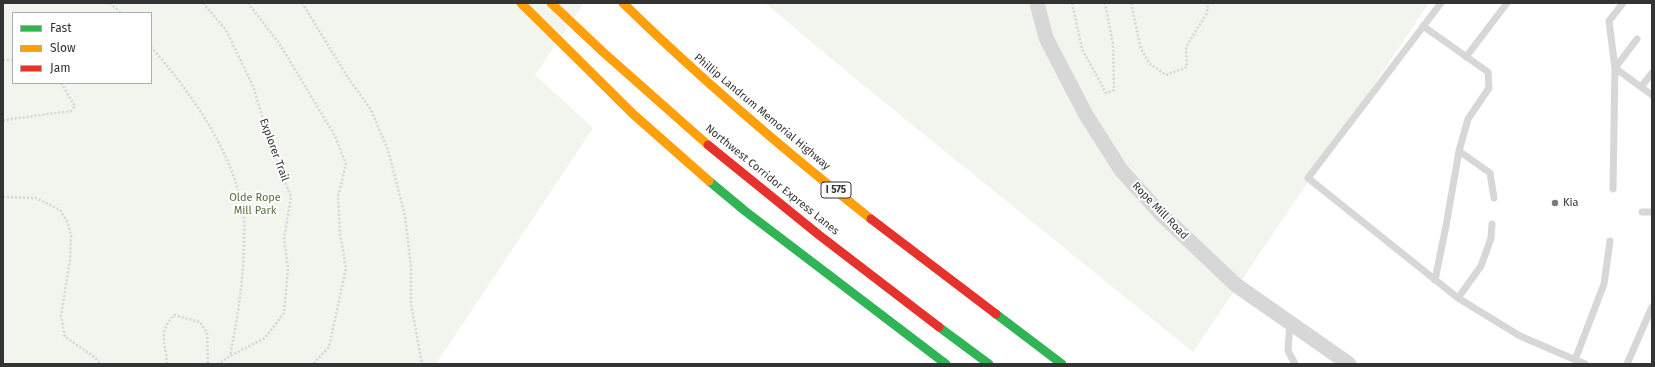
<!DOCTYPE html>
<html>
<head>
<meta charset="utf-8">
<style>
  body { margin:0 }
  #map { position:relative; width:1655px; height:367px; overflow:hidden; background:#fff; font-family:"Fira Sans",sans-serif }
  canvas { display:block }
  .frame { position:absolute; inset:0; border:4px solid #333; pointer-events:none }
  .legend { position:absolute; left:12px; top:12px; width:140px; height:72px; box-sizing:border-box; background:#fff; border:1px solid #adadad; margin:0; padding:5px 7px; list-style:none; font-size:12px; color:#333 }
  .legend li { display:flex; align-items:center; gap:8px; height:20px }
  .legend b { width:20px; border:1px solid #adadad }
</style>
</head>
<body>
<div id="map">
<canvas width="1655" height="367"></canvas>
<div class="frame"></div>
<ul class="legend">
<li><b style="height:5px;background:#30b455"></b>Fast</li>
<li><b style="height:5px;background:#ff9f0a"></b>Slow</li>
<li><b style="height:5px;background:#e5322d"></b>Jam</li>
</ul>
</div>
<script>
const c = document.querySelector('canvas').getContext('2d');
c.lineJoin = 'round';
function fill(path, color) {
  c.fillStyle = color;
  c.fill(path, 'evenodd');
}
function stroke(path, color, width, dash) {
  c.strokeStyle = color;
  c.lineWidth = width;
  c.lineCap = dash ? 'butt' : 'round';
  c.setLineDash(dash || []);
  c.stroke(path);
}
function label(font, color, halo, rows, align = 'center') {
  c.font = font + ' "Fira Sans",sans-serif';
  c.lineWidth = 4;
  c.setLineDash([]);
  c.textBaseline = 'middle';
  c.strokeStyle = halo;
  c.fillStyle = color;
  for (const [text, x, y, turn = 0] of rows) {
    c.save();
    c.translate(x, y);
    c.rotate((+turn || 0) * Math.PI / 180);
    c.textAlign = isNaN(turn) ? turn : align;
    if (halo) c.strokeText(text, 0, 0);
    c.fillText(text, 0, 0);
    c.restore();
  }
}
const green = new Path2D(`
  M3 3H584L535 75 593 128 436 364H3ZM13 13H151V83H13Z
  M765 3H1429L1193 352 852 76Z`);
const path = new Path2D(`
  M110 3 121 13
  M203 3 226 30 253 86 272 149 291 197 284 239 288 268 284 313 265 338 230 356 218 364
  M248 3 279 43 311 96 335 136 346 164 338 197 340 234 346 268 329 347 313 364
  M302 3 347 76 371 110 388 150 405 216 411 267V304L422 364
  M1072 3 1082 49 1106 93 1114 90 1113 44 1105 3
  M1131 3 1141 49 1150 64 1166 75 1187 67 1186 47 1207 13 1208 3
  M151 47C190 91 233 152 243 211 245 220 244 229 244 238 244 278 238 316 230 355
  M3 60H13
  M3 121 11 119 71 111 75 106 61 83
  M3 197 36 198 60 210 68 223 71 236 70 260 61 316 65 337 93 356 101 364
  M167 364C166 342 157 334 174 315L200 322 207 333 208 364`);
const lane = new Path2D(`
  M1441 3 1308 178 1458 298 1520 336 1585 364
  M1623 3 1609 21 1615 68 1652 95
  M1423 26 1488 72 1489 88 1468 119 1459 151 1446 226 1435 280
  M1466 57 1507 3
  M1641 87 1652 73
  M1459 151 1490 173 1494 198
  M1613 189 1615 68 1637 39
  M1642 212H1652
  M1458 298 1481 266 1491 238 1492 224
  M1290 323 1288 351 1295 364
  M1575 360 1604 284 1610 241
  M1627 364 1652 307`);
const street = new Path2D(`
  M1037 3 1046 38 1086 115 1121 170 1162 215 1236 285 1349 364`);
const fast = new Path2D(`
  M709 181 745 211 946 364
  M996 314 1062 364
  M939 327 989 364`);
const slow = new Path2D(`
  M521 3 633 114 709 181
  M551 3 603 52 708 145
  M623 3C702 80 785 151 871 219`);
const jam = new Path2D(`
  M708 145 819 235 939 327
  M871 219 996 314`);
const markers = [
  [1555,203,4,"#7a7a7a"]
];
const shields = [
  [836,190,30]
];
const shieldNames = [
  ["I 575",836,190]
];
const streetNames = [
  ["Phillip Landrum Memorial Highway",762,112,40],
  ["Explorer Trail",274,150,70],
  ["Northwest Corridor Express Lanes",772,180,39],
  ["Rope Mill Road",1160,211,46]
];
const parkNames = [
  ["Olde Rope",255,198],
  ["Mill Park",255,211]
];
const poiNames = [
  ["Kia",1563,203]
];
fill(green, '#f1f5ed');
stroke(path, '#d6d6d6', 2.5, [2, 2]);
stroke(lane, '#d7d7d7', 7);
stroke(street, '#d7d7d7', 15);
stroke(fast, '#30b455', 9);
stroke(slow, '#ff9f0a', 9);
stroke(jam, '#e5322d', 9);
for (const [x, y, r, color] of markers) {
  const dot = new Path2D();
  dot.arc(x, y, r, 0, 2 * Math.PI);
  c.fillStyle = color;
  c.fill(dot);
  stroke(dot, '#fff', 1.5);
}
for (const [x, y, w] of shields) {
  const box = new Path2D();
  box.roundRect(x - w / 2, y - 8, w, 16, 3);
  c.fillStyle = '#fff';
  c.fill(box);
  stroke(box, '#333', 1);
}
label('bold 10px', '#333', null, shieldNames);
label('11px', '#333', '#fff', streetNames);
label('11px', '#56703f', '#fff', parkNames);
label('11px', '#333', '#fff', poiNames, 'left');
</script>
</body>
</html>
